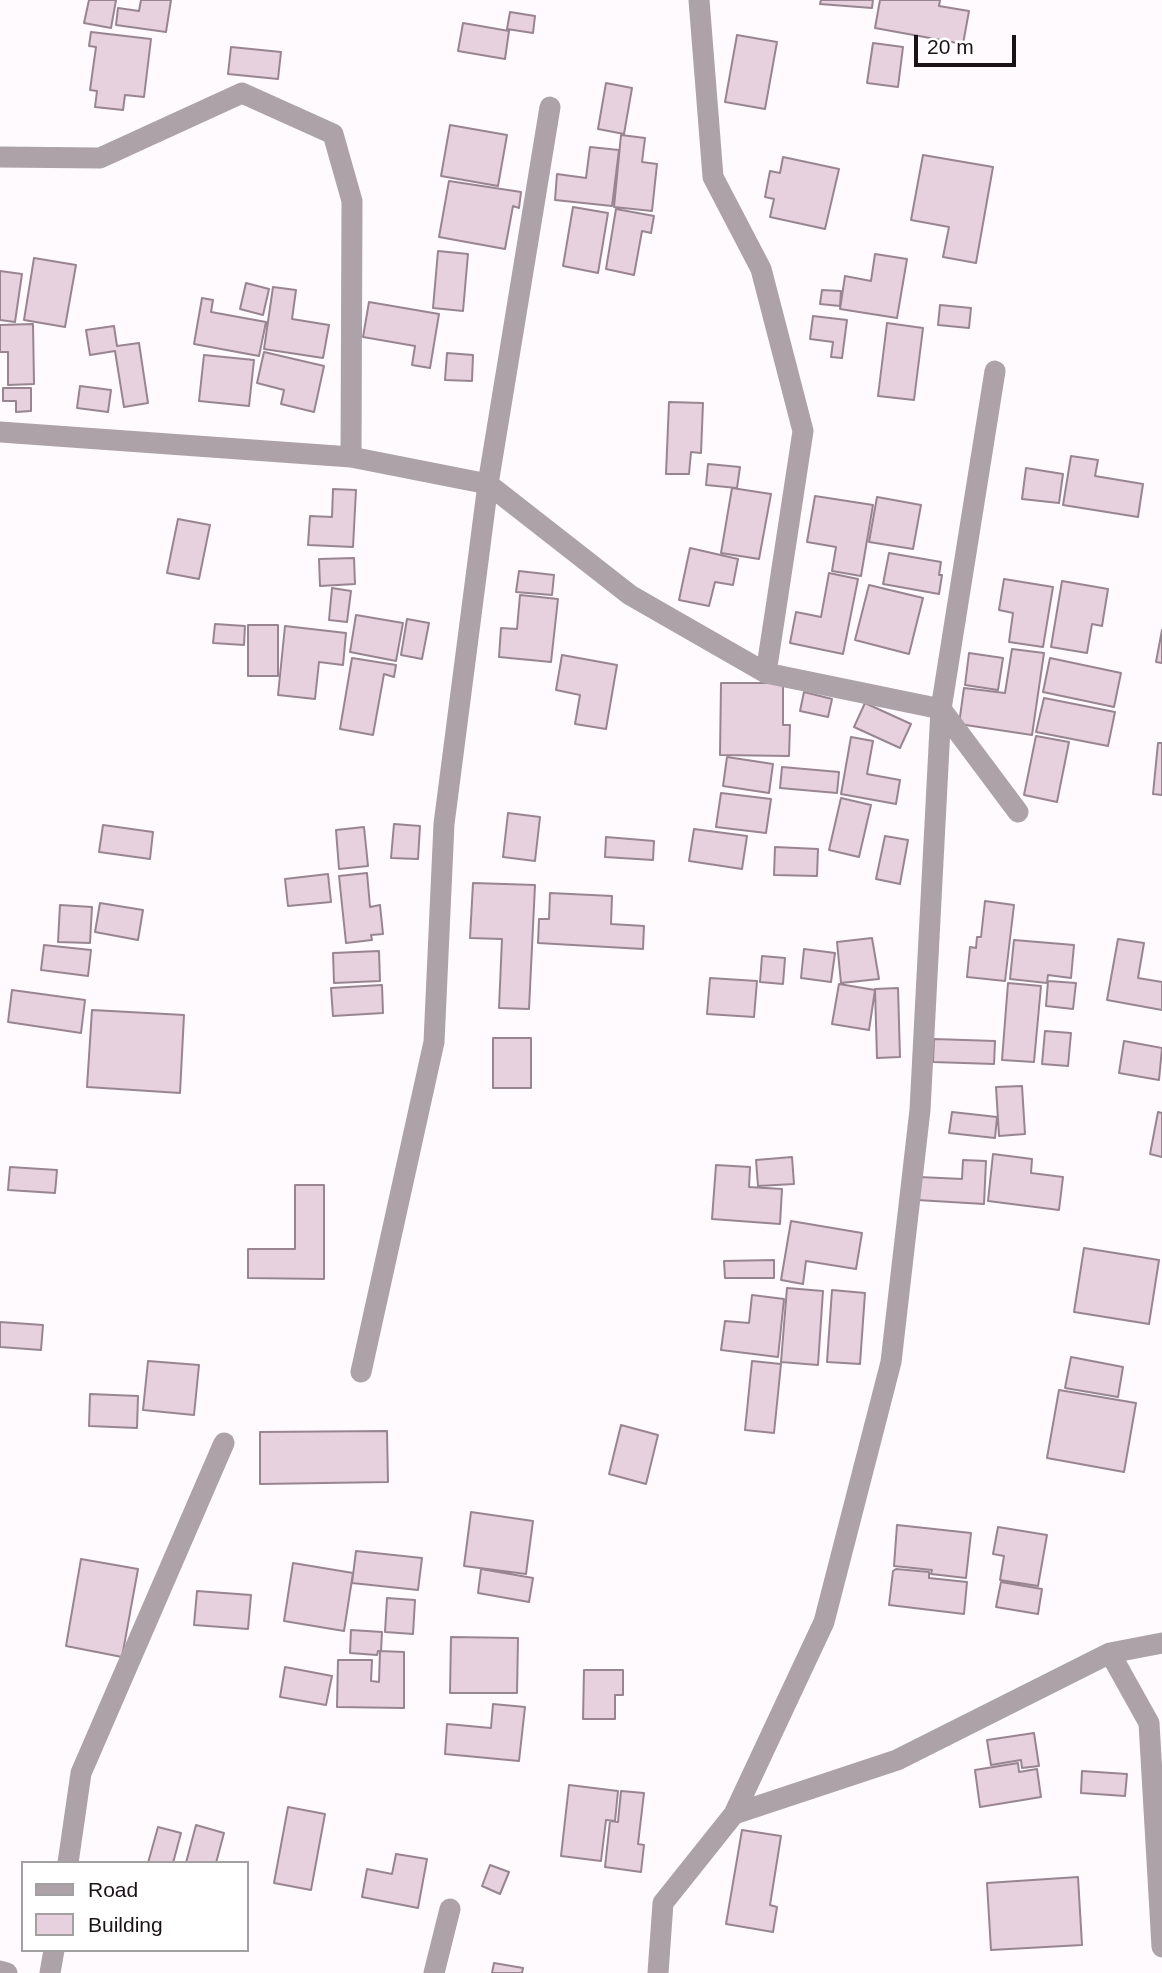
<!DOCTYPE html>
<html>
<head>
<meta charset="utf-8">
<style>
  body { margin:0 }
  #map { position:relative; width:1162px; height:1973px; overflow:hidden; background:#fefafd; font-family:Arial,sans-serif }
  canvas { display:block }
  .legend { position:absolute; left:21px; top:1861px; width:228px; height:91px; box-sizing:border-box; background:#fff; border:2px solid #a3a0a2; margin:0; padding:9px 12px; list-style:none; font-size:21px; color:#1a1217 }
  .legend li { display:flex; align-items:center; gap:14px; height:35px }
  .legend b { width:35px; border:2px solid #a3a0a2 }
  .scale { position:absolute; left:914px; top:35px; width:102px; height:32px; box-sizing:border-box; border:4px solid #1a1217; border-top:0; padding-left:9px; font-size:21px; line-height:24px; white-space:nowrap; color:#1a1217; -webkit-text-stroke:5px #fff; paint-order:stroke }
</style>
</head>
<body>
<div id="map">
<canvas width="1162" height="1973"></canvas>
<ul class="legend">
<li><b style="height:9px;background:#aca2a8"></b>Road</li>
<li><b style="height:19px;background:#e7d1df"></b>Building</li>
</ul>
<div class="scale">20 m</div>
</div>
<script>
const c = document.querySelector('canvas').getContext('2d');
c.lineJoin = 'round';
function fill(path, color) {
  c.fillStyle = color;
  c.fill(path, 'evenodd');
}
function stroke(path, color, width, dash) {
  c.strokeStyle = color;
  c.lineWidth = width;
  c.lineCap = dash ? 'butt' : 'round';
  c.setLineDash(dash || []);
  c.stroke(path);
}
const building = new Path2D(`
  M89 0H116L111 28 84 23Z
  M141 0H171L166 32 116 25 118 8 139 11Z
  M821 0H873L872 8 820 4Z
  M880 0H940L939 6 969 11 963 44 875 28Z
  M510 12 535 16 533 33 507 29Z
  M463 23 509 31 505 59 458 51Z
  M91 32 151 39 144 97 125 95 123 110 95 107 97 91 90 90 96 47 89 46Z
  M737 35 777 42 765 109 725 102Z
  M873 43 903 47 898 87 867 83Z
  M231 47 281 52 278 79 228 74Z
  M606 83 632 88 624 134 598 129Z
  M450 125 507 135 498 186 441 176Z
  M621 135 645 138 642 162 657 164 652 211 614 207Z
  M590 147 619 150 612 206 555 200 557 174 586 178Z
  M923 155 993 167 976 263 943 257 949 227 911 220Z
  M783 157 839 169 825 229 770 217 774 199 765 197 770 171 780 173Z
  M449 181 521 192 519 208 513 206 505 249 439 237Z
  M573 207 608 213 598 273 563 266Z
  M616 209 654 216 651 233 642 231 634 275 606 269Z
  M438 251 468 254 463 311 433 308Z
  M875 254 907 259 897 318 840 309 845 276 871 281Z
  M34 258 76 265 65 327 24 320Z
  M0 271 22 274 15 322 0 320Z
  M246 283 269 289 263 315 240 309Z
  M273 287 296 290 292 319 329 325 323 358 264 349Z
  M822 290 841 291 840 306 820 304Z
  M202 298 213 300 211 312 266 322 259 356 194 344Z
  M369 302 439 314 430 368 412 365 415 346 363 337Z
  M940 305 971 308 969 328 938 325Z
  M813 316 847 320 842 358 831 357 833 342 810 339Z
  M887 323 923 328 914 400 878 396Z
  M33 324 34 384 8 385V352H0V325Z
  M114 326 117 346 139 343 148 403 124 407 115 351 90 355 86 330Z
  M264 352 324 366 314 412 281 404 284 390 257 383Z
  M447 353 473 355 472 381 445 380Z
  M204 355 254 360 249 406 199 401Z
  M80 386 111 390 108 412 77 408Z
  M3 388H31V411L16 412V401H3Z
  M669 402 703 403 701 453 691 452 689 474H666Z
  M1071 456 1098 460 1095 476 1143 484 1138 517 1063 505Z
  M708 464 740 467 737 488 706 485Z
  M1026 468 1063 474 1059 503 1022 499Z
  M732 488 771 494 759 559 721 553Z
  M333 489 356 490 353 547 308 545 310 516 332 517Z
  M815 496 873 505 861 576 832 571 836 547 807 542Z
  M877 497 921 505 913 549 869 542Z
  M178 519 210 525 199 579 167 573Z
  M690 548 738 559 733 585 715 582 709 606 679 600Z
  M889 553 941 562 939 575H942L939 594 883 584Z
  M354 558 355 584 320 586 319 559Z
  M519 571 554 575 552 595 516 592Z
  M829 573 858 579 843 654 790 643 796 612 821 617Z
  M1004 579 1053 587 1043 647 1009 642 1013 613 999 610Z
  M1062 581 1108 589 1102 626 1092 624 1087 653 1051 647Z
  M869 585 923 598 909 654 855 640Z
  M332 588 351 591 347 622 329 620Z
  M520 595 558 599 551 662 499 657 501 628 517 629Z
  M356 615 403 623 396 661 350 652Z
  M407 619 429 623 422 659 401 655Z
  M215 624 245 626 244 645 213 643Z
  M248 625H278V676H248Z
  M285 626 346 633 343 665 319 662 315 699 278 695Z
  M1162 630V663L1156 662Z
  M1012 649 1044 653 1032 735 959 724 964 688 1005 693Z
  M969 653 1003 658 998 690 965 685Z
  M562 655 617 665 606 729 575 724 580 695 556 690Z
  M352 658 396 665 394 677 384 674 373 735 340 729Z
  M1050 658 1121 673 1114 707 1043 692Z
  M721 683H783V725H790L789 756 720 755Z
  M804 692 832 699 828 717 800 711Z
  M1044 698 1115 712 1108 746 1036 732Z
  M865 703 911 724 900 748 854 727Z
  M1036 736 1069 742 1057 802 1024 795Z
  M851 737 873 741 867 774 900 780 896 804 841 794Z
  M1158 743H1162V795L1153 794Z
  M727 757 773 764 769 793 723 786Z
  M782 767 839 772 837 793 780 788Z
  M721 793 771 799 766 833 716 827Z
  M841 798 871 805 859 857 829 850Z
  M508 813 540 817 535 861 503 857Z
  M394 824 420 826 418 859 391 858Z
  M103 825 153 832 150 859 99 852Z
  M364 827 368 866 339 869 336 830Z
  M694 829 747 836 742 869 689 861Z
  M885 836 908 840 900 884 876 879Z
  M606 837 654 841 653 860 605 857Z
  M775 847 818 849 817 876 774 875Z
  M367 873 370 907 380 905 383 934 371 935 372 940 346 943 339 876Z
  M328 874 331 902 288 906 285 879Z
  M473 883 535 885 529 1009 499 1008 502 939 470 938Z
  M550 893 612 896 611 924 644 926 643 949 538 943 539 919H549Z
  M985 901 1014 905 1005 981 967 977 970 947 976 948 977 937H981Z
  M100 903 143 910 138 940 95 932Z
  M60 905 92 907 90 943 58 942Z
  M872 938 879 979 841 983 837 942Z
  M1118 939 1144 943 1138 978 1162 982V1010L1107 1000Z
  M1014 940 1074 945 1071 978 1048 975 1047 983 1010 979Z
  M44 945 91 950 88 976 41 970Z
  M804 949 835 953 831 982 801 978Z
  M379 951 380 981 334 983 333 953Z
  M762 956 785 958 783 984 760 982Z
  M710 978 757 981 754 1017 707 1014Z
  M1048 981 1076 983 1073 1009 1046 1006Z
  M1008 983 1041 986 1034 1062 1002 1060Z
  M839 984 875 990 869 1030 832 1024Z
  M382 985 383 1013 333 1016 331 988Z
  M898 988 900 1057 877 1058 875 989Z
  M12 990 85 1000 81 1033 8 1022Z
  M92 1010 184 1015 180 1093 87 1087Z
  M1045 1031 1071 1033 1068 1066 1042 1064Z
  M493 1038H531V1088H493Z
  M934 1039 995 1041 994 1064 933 1062Z
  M1124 1041 1162 1048 1159 1080 1119 1073Z
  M1022 1086 1025 1134 999 1136 996 1087Z
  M952 1112 997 1117 995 1138 949 1133Z
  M1158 1112 1162 1113V1157L1150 1154Z
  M993 1154 1032 1159 1031 1173 1063 1177 1059 1210 988 1201Z
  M792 1157 794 1184 758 1186 756 1160Z
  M963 1160 986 1161 984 1204 917 1200 919 1177 962 1179Z
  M716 1165 750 1167 749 1187 782 1189 780 1224 712 1219Z
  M10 1167 57 1170 55 1193 8 1190Z
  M295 1185H324V1279L248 1278V1249H295Z
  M791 1221 862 1233 856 1269 806 1261 803 1284 781 1280Z
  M1084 1248 1159 1260 1149 1324 1074 1312Z
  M774 1260V1278H725L724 1261Z
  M787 1288 823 1291 818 1365 781 1362Z
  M832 1290 865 1293 860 1364 827 1362Z
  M752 1295 784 1299 778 1357 721 1350 725 1321 749 1323Z
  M0 1322 43 1325 41 1350 0 1347Z
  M1071 1357 1123 1367 1118 1397 1065 1388Z
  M148 1361 199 1365 194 1415 143 1410Z
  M752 1361 781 1364 774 1433 745 1430Z
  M1059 1390 1136 1403 1124 1472 1047 1458Z
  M90 1394 138 1396 137 1428 89 1426Z
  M621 1425 658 1435 646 1484 609 1474Z
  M387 1431 388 1482 260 1484V1432Z
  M471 1512 533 1521 526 1574 464 1566Z
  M897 1525 971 1533 966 1578 931 1574 932 1570 894 1566Z
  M998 1527 1047 1535 1038 1586 1000 1580 1004 1556 993 1554Z
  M356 1551 422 1558 418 1590 352 1583Z
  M81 1559 138 1569 122 1657 66 1646Z
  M293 1563 353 1573 344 1631 284 1621Z
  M481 1569 533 1578 529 1602 478 1593Z
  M896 1569 929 1572V1578L967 1582 964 1614 889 1605 893 1571Z
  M1001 1582 1042 1589 1038 1614 996 1607Z
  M197 1591 251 1595 248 1629 194 1625Z
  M387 1598 415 1600 413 1634 385 1632Z
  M351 1630 382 1632 381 1651H378L377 1655 350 1653Z
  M451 1637 518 1638 517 1693H450Z
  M380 1651 404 1652V1708L337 1707 338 1660H372L371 1681 379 1682Z
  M285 1667 332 1676 326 1705 280 1697Z
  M584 1670H623V1695H615V1719H583Z
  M493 1704 525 1707 519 1761 445 1754 447 1724 491 1728Z
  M1034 1733 1039 1766 1022 1768 1021 1760 991 1765 987 1740Z
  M1018 1763 1019 1772 1037 1769 1041 1797 980 1807 975 1770Z
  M1082 1771 1127 1774 1125 1796 1081 1793Z
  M569 1785 618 1791 615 1821 606 1820 601 1861 561 1856Z
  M621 1791 644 1793 638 1844 644 1845 641 1872 605 1867 610 1821 618 1822Z
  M288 1807 325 1814 311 1890 274 1883Z
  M196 1825 224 1833 216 1863H186Z
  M158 1827 181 1833 173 1863H148Z
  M742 1830 781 1836 770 1905 777 1907 773 1932 726 1924Z
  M396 1854 427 1859 418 1908 362 1897 367 1869 392 1874Z
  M490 1865 509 1872 500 1894 482 1886Z
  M1078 1877 1082 1945 991 1950 987 1883Z
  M494 1963 523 1968 522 1973H492Z`);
const minor = new Path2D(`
  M699 0 713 177 761 269 803 431 766 673
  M0 157 100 158 242 93 333 134 352 201 351 457 488 484 630 595 766 673 941 709 1018 812
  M0 432 351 457
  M361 1372 434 1042 444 824 488 484 550 107
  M1110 1653 1149 1723 1162 1947
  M734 1814 897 1760 1110 1653 1162 1643
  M68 1863 81 1773 224 1443
  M0 1971 7 1973
  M50 1973 54 1950
  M434 1973 450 1909
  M658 1973 663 1903 734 1814 824 1622 891 1362 920 1110 941 709 995 371`);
fill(building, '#e7d1df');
stroke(building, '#998592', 2);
stroke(minor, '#aca2a8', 21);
</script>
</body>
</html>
